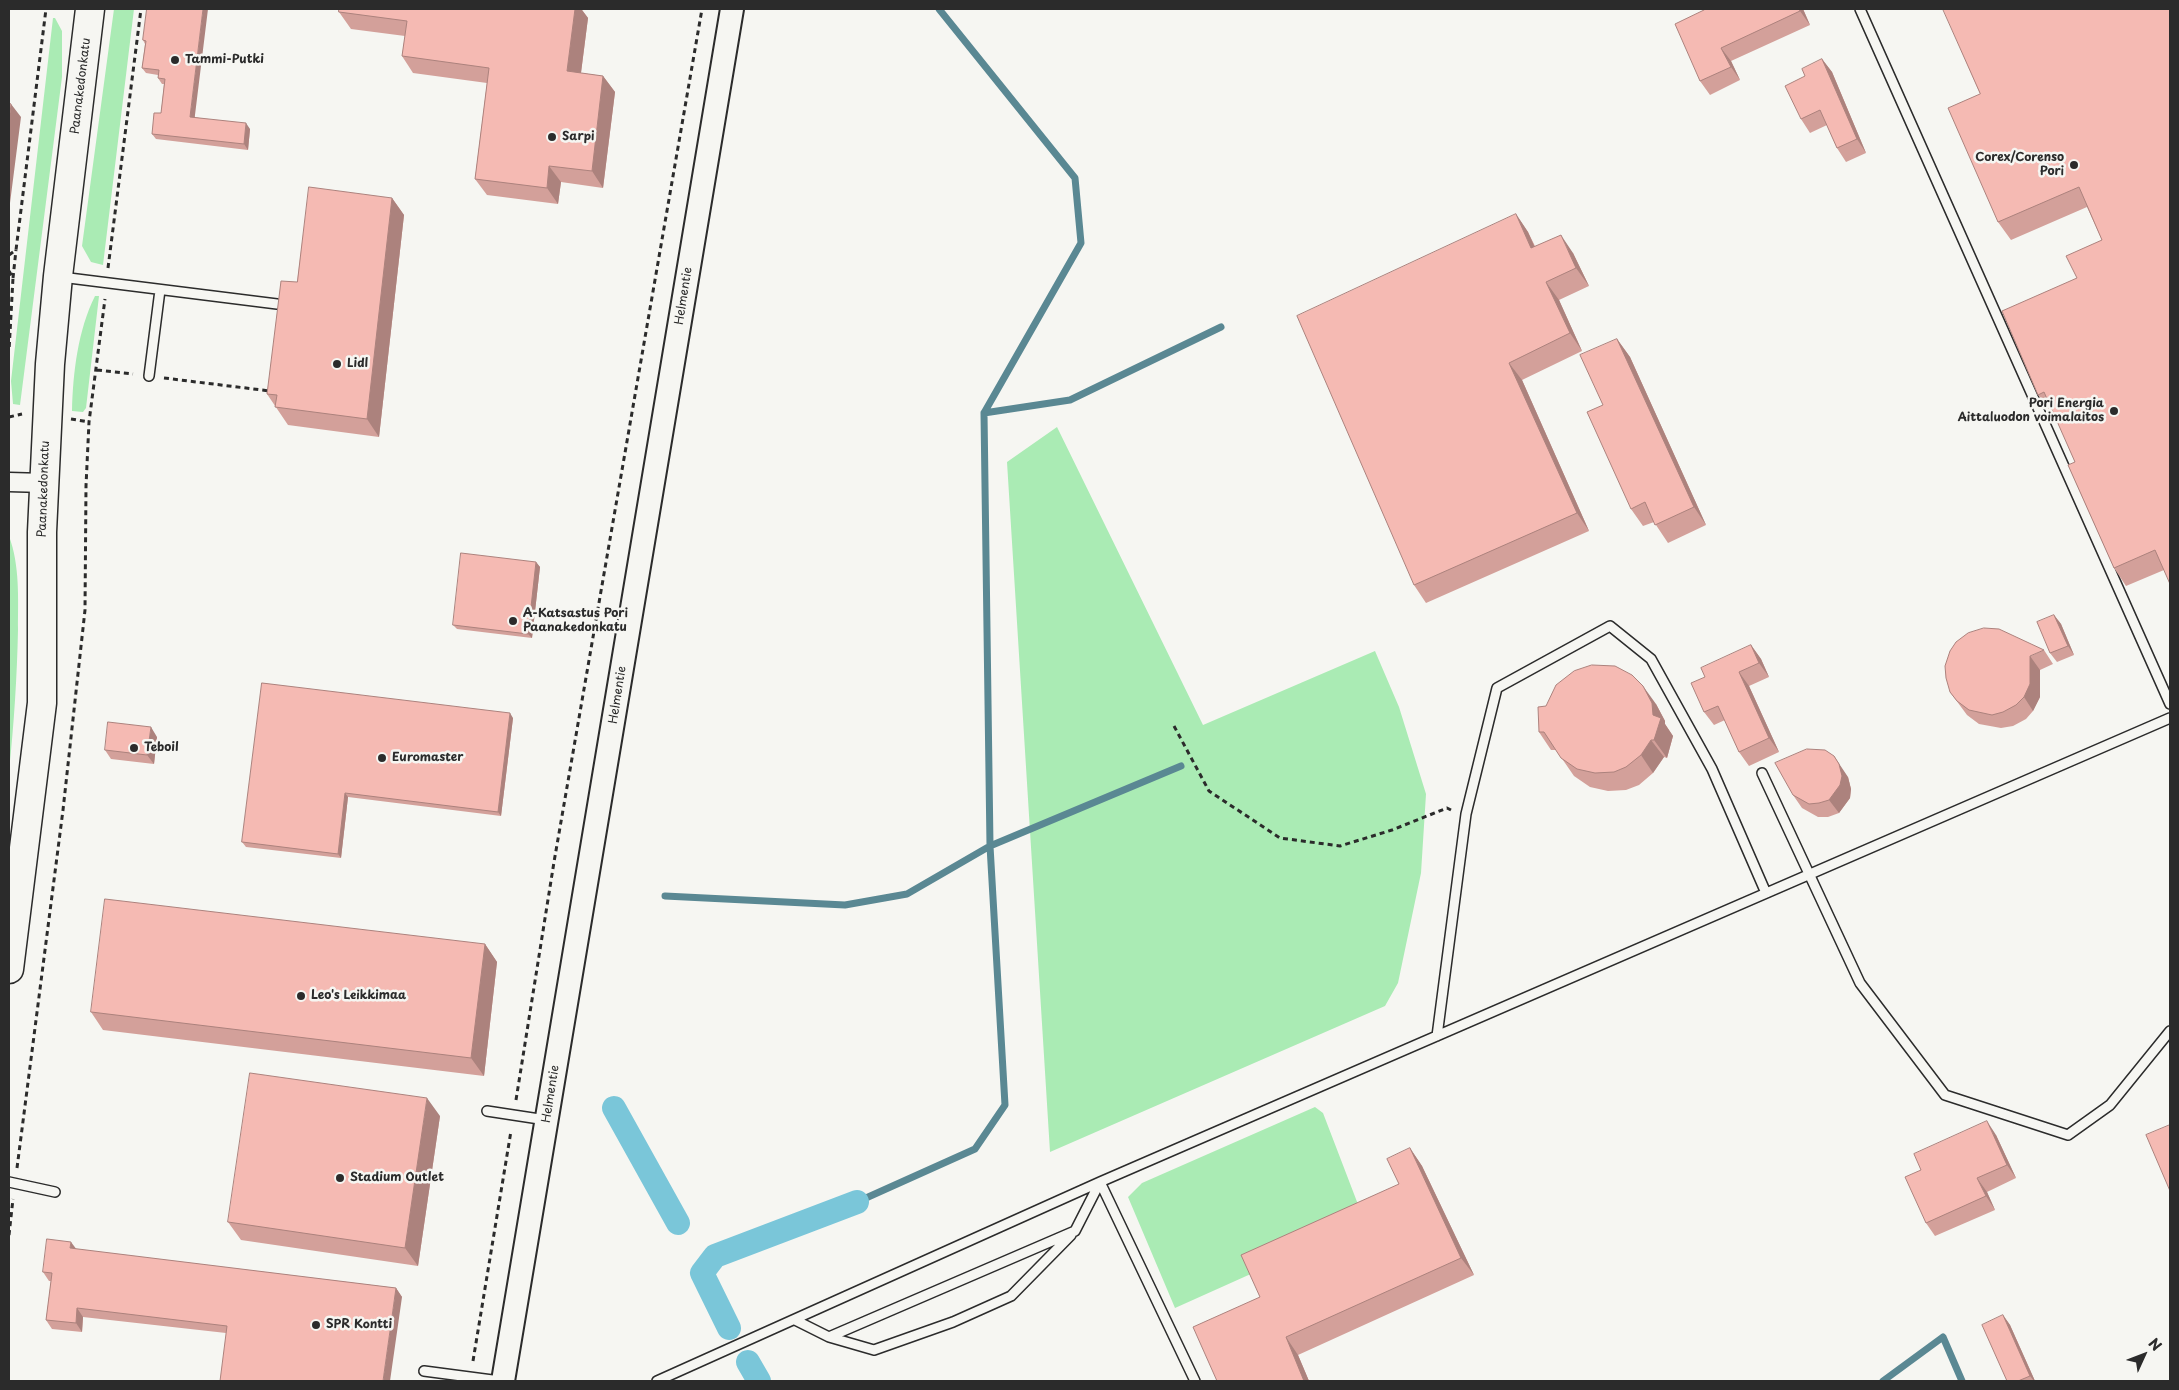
<!DOCTYPE html>
<html>
<head>
<meta charset="utf-8">
<style>
  body { margin:0 }
  #map { position:relative; width:2179px; height:1390px; overflow:hidden; background:#f6f6f2; font-family:"Playpen Sans",sans-serif }
  canvas { display:block }
  .frame { position:absolute; inset:0; border:10px solid #2b2b2b; pointer-events:none }
  .north { position:absolute; left:2119px; top:1330px; width:50px; height:50px; -webkit-text-stroke:4px #f6f6f2; paint-order:stroke; rotate:47deg; font-size:14px; font-weight:700; line-height:20px; text-align:center; color:#2b2b2b }
  .north::after { content:''; display:block; margin:auto; width:18px; height:22px; background:#2b2b2b; clip-path:polygon(50% 0,100% 100%,50% 72%,0 100%) }
</style>
</head>
<body>
<div id="map">
<canvas width="2179" height="1390"></canvas>
<div class="frame"></div>
<div class="north">N</div>
</div>
<script>
const c = document.querySelector('canvas').getContext('2d');
c.lineJoin = 'round';
function fill(path, color) {
  c.fillStyle = color;
  c.fill(path, 'evenodd');
}
function stroke(path, color, width, dash) {
  c.strokeStyle = color;
  c.lineWidth = width;
  c.lineCap = dash ? 'butt' : 'round';
  c.setLineDash(dash || []);
  c.stroke(path);
}
function label(font, color, halo, rows, align = 'center') {
  c.font = font + ' "Playpen Sans",sans-serif';
  c.lineWidth = 5;
  c.setLineDash([]);
  c.textBaseline = 'middle';
  c.strokeStyle = halo;
  c.fillStyle = color;
  for (const [text, x, y, turn = 0] of rows) {
    c.save();
    c.translate(x, y);
    c.rotate((+turn || 0) * Math.PI / 180);
    c.textAlign = isNaN(turn) ? turn : align;
    if (halo) c.strokeText(text, 0, 0);
    c.fillText(text, 0, 0);
    c.restore();
  }
}
const green = new Path2D(`
  M114 9H134L103 265 91 262 82 246Z
  M53 18H55L62 31V77L20 405 13 404 11 381Z
  M95 296H99L86 408 83 412 72 411C73 372 78 330 95 296Z
  M1057 427 1203 725 1375 651 1399 707 1426 794 1421 873 1398 983 1385 1006 1050 1152 1007 462Z
  M9 536C20 566 18 598 18 630 17 677 14 723 9 771Z
  M1315 1107 1323 1113 1359 1207 1253 1273 1175 1308 1128 1197 1142 1183Z`);
const stream = new Path2D(`
  M984 413 1070 400 1221 327
  M665 896 845 905 907 894 990 846 1181 766
  M857 1202 975 1149 1005 1105 990 846 984 413 1081 243 1075 178 939 9
  M1883 1381 1943 1337 1962 1381`);
const canal = new Path2D(`
  M614 1108 678 1223
  M729 1328 702 1273 715 1256 857 1202
  M748 1362 759 1381`);
const path = new Path2D(`
  M9 255 16 250 46 9
  M108 268 141 9
  M9 271 13 278 9 351
  M13 278 16 250
  M97 370 133 374
  M164 378 270 391
  M9 417 22 414
  M71 419 89 422
  M1174 726 1209 791 1280 838 1340 846 1392 830 1447 808 1451 810
  M516 1100 554 862 702 9
  M17 1168 63 810 85 610 86 486 89 422 105 299
  M9 1235 13 1199
  M473 1361 511 1131`);
const service = new Path2D(`
  M1860 9 2170 704
  M61 277 277 304
  M149 376 160 290
  M1762 773 1860 983 1945 1095 2068 1135 2110 1105 2170 1031
  M1437 1036 1466 814 1497 688 1610 626 1651 659 1712 769 1766 893
  M487 1111 546 1120
  M9 1182 55 1192
  M1100 1182 1195 1381
  M795 1320 829 1337 1075 1231 1100 1182
  M829 1337 874 1350 953 1322 1011 1296 1071 1235
  M424 1371 500 1381
  M657 1381 1100 1182 2170 718`);
const minor = new Path2D(`
  M9 482 44 483`);
const tertiary = new Path2D(`
  M503 1381 732 9`);
const primary = new Path2D(`
  M9 969 42 703V532L50 364 58 276 90 9`);
const wall = new Path2D(`
  M147 9 195 117 250 129 248 150 156 139 152 134 161 113 164 84H162L158 78V75L146 73 142 68 145 44 143 40Z
  M1704 9H1803L1810 25 1731 61 1740 80 1710 95 1700 81Z
  M2170 9 2164 570 2126 586 2114 568 2075 462 2053 411 2051 412 2038 395 2077 278 2102 240 2087 207 2011 240 1998 222 1980 94Z
  M582 10 588 18 581 73 603 76 615 92 603 188 561 182 558 204 487 195 475 179 487 83 413 73 402 56 405 36 351 29 339 12Z
  M1822 59 1832 72 1866 153 1846 162 1837 148 1827 125 1810 133 1801 119 1805 76Z
  M392 198 404 215 379 437 288 425 267 394 297 282Z
  M1516 214 1528 232 1535 246 1573 253 1589 286 1559 300 1582 351 1522 380 1589 531 1426 603 1414 585Z
  M1617 339 1630 357 1706 525 1668 543 1654 522 1643 526 1631 509 1603 405Z
  M536 562 540 567 532 638 457 629 453 625Z
  M2054 615 2061 624 2074 655 2057 662 2050 653Z
  M1751 645 1761 659 1769 677 1749 686 1779 752 1749 766 1739 752 1725 720 1714 725 1704 712 1705 677Z
  M2044 650 2053 664 2040 670V697L2033 711 2026 719 2013 726 2001 728 1979 724 1967 715 1950 692Z
  M262 683 513 718 501 816 348 797 341 858 246 847 242 842Z
  M1656 704 1665 721V724L1673 736 1667 758 1664 757 1653 773 1639 785 1626 790 1608 791 1590 787 1574 776 1556 750H1551L1539 732 1546 706Z
  M157 737 154 764 111 759 105 750Z
  M1848 777 1851 789 1850 798 1839 813 1828 817H1818L1802 808 1793 795Z
  M485 944 497 962 484 1076 103 1030 91 1012Z
  M440 1116 418 1266 241 1240 228 1222Z
  M1996 1135 2016 1178 1987 1192 1995 1210 1935 1236 1926 1223 1921 1170Z
  M1410 1148 1422 1166 1474 1275 1298 1355 1309 1381H1217L1260 1297 1399 1184Z
  M75 1249 396 1288 402 1297 226 1333 83 1317 82 1332 52 1329 46 1320 51 1281H49L43 1272Z
  M2003 1315 2010 1325 2035 1381H2007Z`);
const shadedWall = new Path2D(`
  M203 9H208L194 123 190 117Z
  M575 9H582V10L588 18 579 88 567 71Z
  M1799 9H1803L1810 25 1800 11Z
  M1721 48 1731 61 1740 80 1731 67Z
  M1822 59 1832 72 1866 153 1857 139Z
  M603 76 615 92 603 188 592 171Z
  M11 104 21 117 10 203 9 202V123Z
  M246 123 250 129 248 150 244 144Z
  M549 166 561 182 558 204 547 188Z
  M392 198 404 215 379 437 367 419Z
  M1516 214 1528 232 1543 266 1531 248Z
  M1561 235 1573 253 1589 286 1576 268Z
  M1546 282 1559 300 1582 351 1570 333Z
  M1617 339 1630 357 1706 525 1694 507Z
  M1509 363 1522 380 1589 531 1577 513Z
  M536 562 540 567 532 638 528 634Z
  M2054 615 2061 624 2074 655 2068 646Z
  M1751 645 1761 659 1769 677 1759 663Z
  M2030 656 2040 670V697L2033 711 2024 697Z
  M1739 672 1749 686 1779 752 1769 738Z
  M1643 686 1656 704 1665 721V724L1673 736 1667 758 1654 740 1653 715Z
  M510 713 513 718 501 816 498 812Z
  M151 727 157 737 154 764 147 755Z
  M1651 740 1664 757 1653 773 1641 755Z
  M1834 756 1848 777 1851 789 1850 798 1839 813 1829 800Z
  M345 793 348 797 341 858 338 854Z
  M485 944 497 962 484 1076 471 1058Z
  M427 1098 440 1116 418 1266 405 1248Z
  M1987 1121 1996 1135 2016 1178 2007 1165Z
  M1410 1148 1422 1166 1474 1275 1461 1258Z
  M1977 1178 1987 1192 1995 1210 1986 1196Z
  M71 1242 77 1250 70 1248Z
  M396 1288 402 1297 390 1381H383Z
  M77 1308 83 1317 82 1332 76 1323Z
  M2003 1315 2010 1325 2035 1381H2034L2030 1376Z
  M1286 1337 1298 1355 1309 1381H1304Z`);
const building = new Path2D(`
  M147 9H203L190 117 246 123 244 144 152 134 154 113H161L165 79 158 78 159 70 142 68 146 41 143 40Z
  M339 9H575L567 71 603 76 592 171 549 166 547 188 475 179 489 68 402 56 407 21 339 12Z
  M1704 9H1799L1800 11 1721 48 1731 67 1700 81 1675 24 1704 10Z
  M1943 9H2170V584L2155 550 2114 568 2068 465 2075 462 2044 392 2038 395 2002 311 2077 278 2066 256 2102 240 2079 187 1998 222 1948 108 1980 94Z
  M1822 59 1857 139 1837 148 1820 110 1801 119 1785 86 1805 76 1802 69Z
  M9 103 11 104 9 123Z
  M309 187 392 198 367 419 275 407 277 395 267 394 281 281 297 282Z
  M1516 214 1531 248 1561 235 1576 268 1546 282 1570 333 1509 363 1577 513 1414 585 1297 316Z
  M1617 339 1694 507 1655 525 1645 502 1631 509 1587 412 1603 405 1580 355Z
  M461 553 536 562 528 634 453 625Z
  M2054 615 2068 646 2050 653 2037 622Z
  M1984 628 1999 629 2044 650 2030 656V684L2024 697 2016 705 2003 712 1992 715 1969 710 1957 701 1950 692 1946 678 1945 666 1950 651 1956 642 1968 633Z
  M1751 645 1759 663 1739 672 1769 738 1739 752 1718 706 1704 712 1691 683 1705 677 1701 668Z
  M1592 665 1615 666 1632 675 1643 686 1652 703 1653 715 1661 718 1654 740H1651L1641 755 1626 767 1614 772 1595 773 1577 769 1561 758 1544 732H1539L1538 707 1546 706 1556 685 1574 671Z
  M262 683 510 713 498 812 345 793 338 854 242 842Z
  M108 722 151 727 147 755 105 750Z
  M1807 749 1825 750 1834 756 1839 764 1842 776 1840 785 1829 800 1819 803 1809 804 1793 795 1775 763Z
  M105 899 485 944 471 1058 91 1012Z
  M250 1073 427 1098 405 1248 228 1222Z
  M1987 1121 2007 1165 1977 1178 1986 1196 1926 1223 1905 1177 1921 1170 1914 1154Z
  M2170 1125V1191L2146 1135Z
  M1410 1148 1461 1258 1286 1337 1304 1381H1217L1193 1327 1260 1297 1241 1255 1399 1184 1387 1159Z
  M47 1239 71 1242 70 1248 396 1288 383 1381H220L227 1326 77 1308 76 1323 46 1320 52 1273 43 1272Z
  M2003 1315 2030 1376 2018 1381H2007L1982 1325Z`);
const markers = [
  [175,60,5,"#2b2b2b"],
  [552,137,5,"#2b2b2b"],
  [2074,165,5,"#2b2b2b"],
  [337,364,5,"#2b2b2b"],
  [2114,411,5,"#2b2b2b"],
  [513,621,5,"#2b2b2b"],
  [134,748,5,"#2b2b2b"],
  [382,758,5,"#2b2b2b"],
  [301,996,5,"#2b2b2b"],
  [340,1178,5,"#2b2b2b"],
  [316,1325,5,"#2b2b2b"]
];
const poiNames = [
  ["Tammi-Putki",185,60],
  ["Sarpi",562,137],
  ["Corex/Corenso",2064,158,"right"],
  ["Pori",2064,172,"right"],
  ["Lidl",347,364],
  ["Pori Energia",2104,404,"right"],
  ["Aittaluodon voimalaitos",2104,418,"right"],
  ["A-Katsastus Pori",523,614],
  ["Paanakedonkatu",523,628],
  ["Teboil",144,748],
  ["Euromaster",392,758],
  ["Leo's Leikkimaa",311,996],
  ["Stadium Outlet",350,1178],
  ["SPR Kontti",326,1325]
];
const streetNames = [
  ["Paanakedonkatu",81,86,-83],
  ["Helmentie",684,296,-81],
  ["Paanakedonkatu",44,489,-88],
  ["Helmentie",618,695,-81],
  ["Helmentie",551,1094,-81]
];
fill(green, '#aaebb4');
stroke(stream, '#5a8893', 7);
stroke(canal, '#7ac6d9', 24);
stroke(service, '#2b2b2b', 12);
stroke(minor, '#2b2b2b', 21);
stroke(tertiary, '#2b2b2b', 26);
stroke(primary, '#2b2b2b', 31);
stroke(path, '#2b2b2b', 3, [5, 4]);
stroke(service, '#f6f6f2', 9);
stroke(minor, '#f6f6f2', 18);
stroke(tertiary, '#f6f6f2', 22);
stroke(primary, '#f6f6f2', 28);
fill(wall, '#d3a09a');
fill(shadedWall, '#ac827d');
fill(building, '#f5bab3');
stroke(building, '#ac827d', 1);
for (const [x, y, r, color] of markers) {
  const dot = new Path2D();
  dot.arc(x, y, r, 0, 2 * Math.PI);
  c.fillStyle = color;
  c.fill(dot);
  stroke(dot, '#f6f6f2', 2);
}
label('bold 12px', '#2b2b2b', '#f6f6f2', poiNames, 'left');
label('12px', '#2b2b2b', '#f6f6f2', streetNames);
</script>
</body>
</html>
